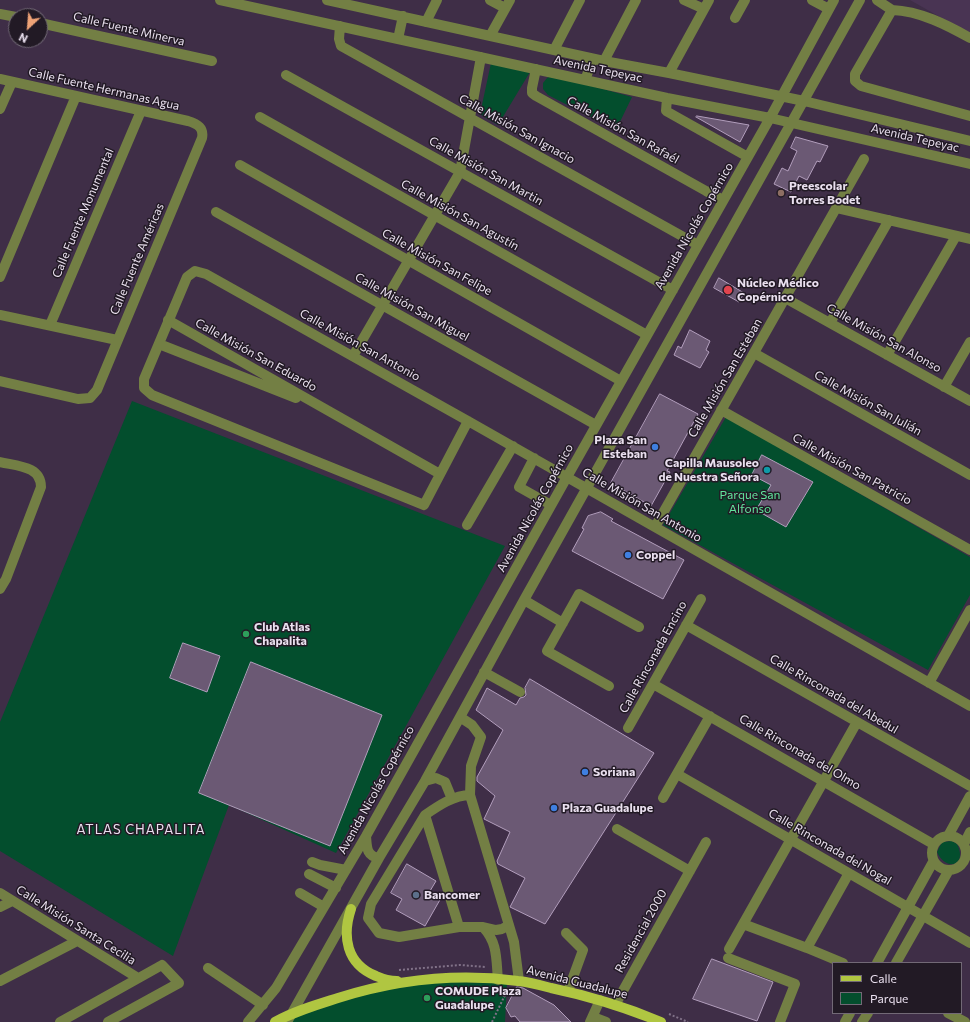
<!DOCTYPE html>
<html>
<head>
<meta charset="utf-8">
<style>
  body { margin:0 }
  #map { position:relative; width:970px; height:1022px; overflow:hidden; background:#3f2e47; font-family:Commissioner,sans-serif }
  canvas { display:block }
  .legend { position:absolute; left:832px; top:962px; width:130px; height:52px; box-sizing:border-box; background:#221a25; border:1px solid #726976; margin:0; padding:5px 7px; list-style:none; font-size:12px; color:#eae0ef }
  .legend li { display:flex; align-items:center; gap:8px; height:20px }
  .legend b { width:20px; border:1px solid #726976 }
  .north { position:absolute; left:8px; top:8px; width:40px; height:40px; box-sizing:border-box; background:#221a25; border:1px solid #726976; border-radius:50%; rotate:206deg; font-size:11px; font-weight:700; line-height:16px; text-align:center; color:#eae0ef }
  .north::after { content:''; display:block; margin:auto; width:14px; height:18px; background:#efa377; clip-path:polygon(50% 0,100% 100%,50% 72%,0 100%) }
</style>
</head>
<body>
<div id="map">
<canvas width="970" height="1022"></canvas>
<ul class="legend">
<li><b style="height:5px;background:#b0c641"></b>Calle</li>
<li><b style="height:11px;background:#034e2d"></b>Parque</li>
</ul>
<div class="north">N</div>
</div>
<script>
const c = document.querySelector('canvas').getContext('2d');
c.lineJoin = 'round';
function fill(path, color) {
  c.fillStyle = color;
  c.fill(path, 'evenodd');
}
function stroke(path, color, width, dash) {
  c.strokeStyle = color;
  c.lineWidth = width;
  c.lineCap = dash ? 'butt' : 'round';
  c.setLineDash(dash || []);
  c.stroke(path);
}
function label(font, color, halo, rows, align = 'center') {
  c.font = font + ' Commissioner,sans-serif';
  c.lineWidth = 3;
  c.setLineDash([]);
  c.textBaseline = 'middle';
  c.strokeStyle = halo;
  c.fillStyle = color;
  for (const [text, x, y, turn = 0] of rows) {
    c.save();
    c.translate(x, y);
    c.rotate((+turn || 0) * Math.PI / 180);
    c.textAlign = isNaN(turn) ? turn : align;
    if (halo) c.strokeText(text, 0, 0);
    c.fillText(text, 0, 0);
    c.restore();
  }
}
const built = new Path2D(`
  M910 0H970V34Z`);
const green = new Path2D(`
  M491 63 530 72 498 125 480 114Z
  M552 75 632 97 616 130 548 95 543 89V83L547 78Z
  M132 401 505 546 336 853 229 805 173 956 0 851V722Z
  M726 417 970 557V595L928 670 663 525Z
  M952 841 957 844C968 866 946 872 937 852L942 842Z
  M413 981 507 983 505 1022H289L294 1013Z`);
const building = new Path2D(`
  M697 116 749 125 740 142 696 117Z
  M796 137 828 146 820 162 817 161 807 180 799 176 791 192 774 184 782 168 788 171 797 151 791 148Z
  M719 278 744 293 739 302 714 288Z
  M690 330 710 341 706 350 709 352 700 368 674 355 678 346 681 348Z
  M660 394 698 414 667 471 670 472 651 506 611 483Z
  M762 455 813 482 786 527 756 510 771 485 752 475Z
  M601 512 613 519 611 521 684 560 663 599 572 551 584 529 582 528 588 516Z
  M183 643 220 656 207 692 170 678Z
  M251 662 382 715 330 846 199 793Z
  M530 679 654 753 545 924 510 907 525 878 498 864 497 861 510 832 484 819 495 796 477 781V777L503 730 476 710 487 688 516 705 520 698 524 697 526 695 525 688Z
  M407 864 436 881 430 891 441 898 425 926 396 910 402 899 391 893Z
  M712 959 773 982 757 1021 693 999Z
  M517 987 523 988 554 1005 571 1022H520L515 1016 511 1017 506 1008Z`);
const path = new Path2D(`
  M528 969 563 976
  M399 970 460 965 486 967
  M582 982 603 989
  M504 997 510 991
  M669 1014 688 1022
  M492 1022 504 997 502 990`);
const minor = new Path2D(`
  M220 0 667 98 770 118 970 164
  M327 0 604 61 669 73 804 101 970 141
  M490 0 505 8
  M684 0 704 9
  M812 0 829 9
  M877 0 892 10
  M0 14 16 17
  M735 18 745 0
  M426 22 437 0
  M40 23 212 61
  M340 26 339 39 341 46 698 245
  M490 36 510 0
  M970 38C947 25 920 11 892 10L855 74V81L861 86 970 116
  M398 39 403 16
  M554 50 580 0
  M604 61 636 0
  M536 69 532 88V93L536 96 706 191 723 200
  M669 73 709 0
  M286 75 673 290
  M0 79 188 121C198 124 204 128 202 138L97 390 90 398 78 399 0 381
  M585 80 593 59
  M667 98 666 111 748 157
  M0 109 12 82
  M260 117 647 335
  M240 165 621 381
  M836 208 970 239
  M216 212 596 425
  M0 277 76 96
  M785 298 970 401
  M0 315 117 340
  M168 320 440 474
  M830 323 889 220
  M50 325 141 111
  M159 344 296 398
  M754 353 970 475
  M887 355 956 236
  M353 356 460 172 481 57
  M944 387 970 342
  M721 410 970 550
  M468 421 424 505 152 395 144 388V379L187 277 195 271 206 274 468 421 970 706
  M534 458 519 487 551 505
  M0 462C17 466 41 466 41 487L6 579 0 589
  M467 525 513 446
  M655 527 864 159
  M524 600 563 623
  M686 625 970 786
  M484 672 520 692
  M929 683 970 610
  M653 684 933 844
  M609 686 547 651 579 594 639 627
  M460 717 472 725 481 737 471 766 470 795 514 942 519 981
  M628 728 701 599
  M677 774 970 943
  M425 781 436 778 445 782 452 799
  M470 795C454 795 438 806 425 815L371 904 368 918 379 933 399 937 459 927H483L496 930 502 929 509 925
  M663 798 710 716
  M425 815 459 927
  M617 829 690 871
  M932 853a17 17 0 1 1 34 0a17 17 0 1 1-34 0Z
  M366 836C367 847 366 856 379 858
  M948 836 970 796
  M964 844 970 832
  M312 862 320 865 346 870
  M309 874 336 888
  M0 893 138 978
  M300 893 324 907
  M0 907 12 901
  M743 924 807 948 843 963
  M483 927C498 943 496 959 498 980
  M566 933 583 950 568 991
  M807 948 849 873
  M729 949 857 722
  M728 958 795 984 780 1022
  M877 963 933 862
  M896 963 949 870
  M208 968 263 1005
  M0 981 77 941
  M615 1005 706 842
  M948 1013 965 1022
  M593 1017 606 1022
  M60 1022 162 965 179 983 108 1022
  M248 1022 276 988 366 836 567 477 770 118 834 0
  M287 1022 379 858 425 781 524 600 860 0
  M590 1022 600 1000
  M845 1022 850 1013
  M862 1022 868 1013`);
const major = new Path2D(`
  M351 909C342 936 346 964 376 976 383 979 389 981 397 981
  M275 1022C295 1011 316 1005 338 998 395 980 458 973 518 981 529 982 540 985 551 988 589 996 625 1007 661 1022`);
const markers = [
  [781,193,4,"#8d6e63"],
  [728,290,5,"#e0444e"],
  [655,447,4,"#3f7fe0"],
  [767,470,4,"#0f9aa8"],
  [628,555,4,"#3f7fe0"],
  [246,634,4,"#2e9e5b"],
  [585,772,4,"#3f7fe0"],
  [554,808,4,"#3f7fe0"],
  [416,895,4,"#5c6f8a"],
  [427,998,4,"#2e9e5b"]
];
const streetNames = [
  ["Calle Fuente Minerva",129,29,13],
  ["Avenida Tepeyac",598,69,12],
  ["Calle Fuente Hermanas Agua",104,89,13],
  ["Calle Misión San Ignacio",517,129,29],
  ["Calle Misión San Rafaél",623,130,29],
  ["Avenida Tepeyac",915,138,13],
  ["Calle Misión San Martin",486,171,29],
  ["Calle Fuente Monumental",83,213,-67],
  ["Calle Misión San Agustín",460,215,29],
  ["Avenida Nicolás Copérnico",694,226,-60],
  ["Calle Fuente Américas",137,259,-67],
  ["Calle Misión San Felipe",437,262,29],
  ["Calle Misión San Miguel",412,307,29],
  ["Calle Misión San Alonso",884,338,29],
  ["Calle Misión San Antonio",360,345,29],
  ["Calle Misión San Eduardo",256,355,29],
  ["Calle Misión San Esteban",725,378,-60],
  ["Calle Misión San Julián",868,403,29],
  ["Calle Misión San Patricio",852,469,29],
  ["Calle Misión San Antonio",642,505,30],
  ["Avenida Nicolás Copérnico",535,508,-61],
  ["Calle Rinconada Encino",653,657,-61],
  ["Calle Rinconada del Abedul",834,694,30],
  ["Calle Rinconada del Olmo",800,752,30],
  ["Avenida Nicolás Copérnico",376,790,-61],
  ["Calle Rinconada del Nogal",830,847,30],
  ["Calle Misión Santa Cecilia",76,925,32],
  ["Residencial 2000",641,931,-61],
  ["Avenida Guadalupe",577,982,14]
];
const poiNames = [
  ["Preescolar",789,186],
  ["Torres Bodet",789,200],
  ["Núcleo Médico",737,283],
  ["Copérnico",737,297],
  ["Plaza San",647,440,"right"],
  ["Esteban",647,454,"right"],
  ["Capilla Mausoleo",759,463,"right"],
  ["de Nuestra Señora",759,477,"right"],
  ["Coppel",636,555],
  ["Club Atlas",254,627],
  ["Chapalita",254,641],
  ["Soriana",593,772],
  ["Plaza Guadalupe",562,808],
  ["Bancomer",424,895],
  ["COMUDE Plaza",435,991],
  ["Guadalupe",435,1005]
];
const parkNames = [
  ["Parque San",750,495],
  ["Alfonso",750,509]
];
const neighbourhoodNames = [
  ["ATLAS CHAPALITA",141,830]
];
fill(built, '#493453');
fill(green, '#034e2d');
fill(building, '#6b5974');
stroke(building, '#b29ebc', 1);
stroke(path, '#817288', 2, [2, 2]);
stroke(minor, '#737f44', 10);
stroke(major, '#b0c641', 10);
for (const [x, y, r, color] of markers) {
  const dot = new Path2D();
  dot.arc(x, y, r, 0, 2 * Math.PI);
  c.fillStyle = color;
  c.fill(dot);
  stroke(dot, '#221a25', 1.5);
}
label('12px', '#eae0ef', '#221a25', streetNames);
label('bold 12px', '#eae0ef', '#221a25', poiNames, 'left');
label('12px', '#61e59d', '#221a25', parkNames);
c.letterSpacing = '1px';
label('13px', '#eae0ef', '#221a25', neighbourhoodNames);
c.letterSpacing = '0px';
</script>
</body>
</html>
